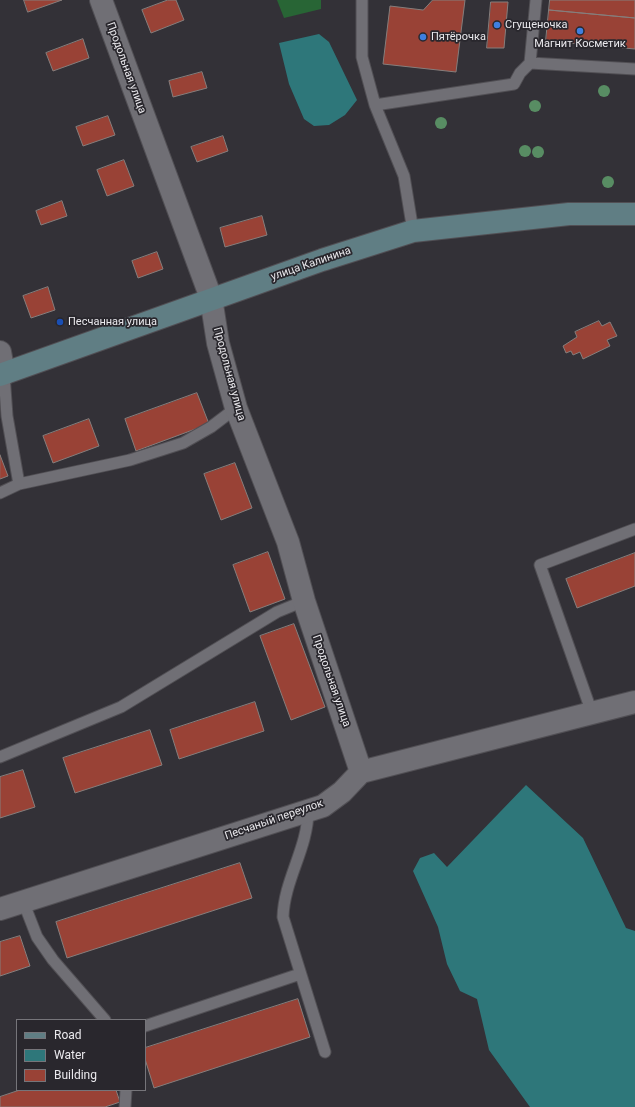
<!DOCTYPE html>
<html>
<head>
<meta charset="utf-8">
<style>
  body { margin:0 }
  #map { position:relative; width:635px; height:1107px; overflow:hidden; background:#333137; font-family:Roboto,sans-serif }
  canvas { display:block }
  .legend { position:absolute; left:16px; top:1019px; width:130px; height:72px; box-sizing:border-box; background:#29272d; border:1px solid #76757a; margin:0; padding:5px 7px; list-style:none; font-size:12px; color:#eae9ed }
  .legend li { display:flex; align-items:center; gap:8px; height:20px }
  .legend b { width:20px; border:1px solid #76757a }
</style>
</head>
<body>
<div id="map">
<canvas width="635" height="1107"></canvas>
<ul class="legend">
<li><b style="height:5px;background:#607e84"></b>Road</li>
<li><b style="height:11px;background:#2e777a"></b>Water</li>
<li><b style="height:11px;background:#994236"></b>Building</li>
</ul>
</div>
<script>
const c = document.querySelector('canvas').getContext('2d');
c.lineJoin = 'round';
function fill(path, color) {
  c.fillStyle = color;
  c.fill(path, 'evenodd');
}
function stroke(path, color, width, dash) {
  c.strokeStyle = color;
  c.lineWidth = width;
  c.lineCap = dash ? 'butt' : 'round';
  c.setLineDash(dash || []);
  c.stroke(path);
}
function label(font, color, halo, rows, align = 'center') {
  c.font = font + ' Roboto,sans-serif';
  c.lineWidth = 3.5;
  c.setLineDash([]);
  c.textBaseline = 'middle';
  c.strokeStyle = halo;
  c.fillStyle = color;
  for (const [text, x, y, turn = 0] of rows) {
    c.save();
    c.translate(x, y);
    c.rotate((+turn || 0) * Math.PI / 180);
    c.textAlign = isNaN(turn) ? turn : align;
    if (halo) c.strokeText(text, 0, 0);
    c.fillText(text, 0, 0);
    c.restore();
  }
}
const green = new Path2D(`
  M277 0H321V9L284 18Z`);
const water = new Path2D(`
  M319 34 329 42 357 100 345 115 329 125 314 126 304 119 289 84 279 43Z
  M526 785 583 838 626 928 635 931V1107H530L489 1050 477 999 460 991 447 964 438 927 413 871 420 858 434 853 447 867Z`);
const building = new Path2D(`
  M24 0H62L28 12Z
  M168 0H176L184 20 151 33 142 10Z
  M433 0H465L456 72 383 64 390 6 423 10Z
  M550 0H635V18L549 10Z
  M491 2H508L504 48H487Z
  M549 10 635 18V49L546 41Z
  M83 39 89 58 53 71 46 53Z
  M202 72 207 88 173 97 169 81Z
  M108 116 115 135 83 146 76 127Z
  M223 136 228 151 197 162 191 147Z
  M124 160 134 186 107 196 97 170Z
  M62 201 67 216 41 225 36 211Z
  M262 216 267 235 225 247 220 228Z
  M157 252 163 269 138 278 132 261Z
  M48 287 55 310 31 318 23 296Z
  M599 321 602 326 610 322 617 336 607 340 610 346 583 359 580 352 573 355 571 351 566 353 563 346 577 337 575 332Z
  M197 393 209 424 136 451 125 419Z
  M89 419 99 446 53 463 43 436Z
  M0 455 8 476 0 479Z
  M235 463 252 508 221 520 204 474Z
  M268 552 285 599 250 612 233 565Z
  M635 553V586L577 608 566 579Z
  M294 624 325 707 291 720 260 636Z
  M255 702 264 731 179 759 170 730Z
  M150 730 162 765 75 793 63 758Z
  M23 770 35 807 0 818V777Z
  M240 863 252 898 67 958 56 922Z
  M20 936 30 966 0 976V942Z
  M298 999 310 1037 154 1088 145 1059V1048Z
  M20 1090H116L120 1102 105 1107H0V1097Z`);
const service = new Path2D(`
  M362 0V57L375 105
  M530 63 536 0
  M413 231 404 176 375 105 514 84 520 73 530 63 635 69
  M4 374 7 416 19 484
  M0 493 19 484 130 460 183 443 211 427 236 408
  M592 713 540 565 635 529
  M0 757 121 707 277 612 304 601
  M308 811C308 848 284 880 283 917L325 1052
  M23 901 37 937 53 960 105 1020
  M145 1026 300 974
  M125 1107 126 1090`);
const minor = new Path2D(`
  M101 0 211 298 218 343 236 408 288 542 304 601 361 772
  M0 352 4 374
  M0 909 323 806 342 792 361 772 635 702`);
const secondary = new Path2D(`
  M0 375 322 260 413 231 569 214H635`);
const trees = [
  [604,91],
  [535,106],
  [441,123],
  [525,151],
  [538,152],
  [608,182]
];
const markers = [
  [497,25,4,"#3f7fe0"],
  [580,31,4,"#3f7fe0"],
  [423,37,4,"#3f7fe0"],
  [60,322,4,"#1a4fb4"]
];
const poiNames = [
  ["Сгущеночка",505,25],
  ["Пятёрочка",431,37],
  ["Магнит Косметик",580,44,"center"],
  ["Песчанная улица",68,322]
];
const streetNames = [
  ["Продольная улица",126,68,70],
  ["улица Калинина",311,264,-19],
  ["Продольная улица",229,374,75],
  ["Продольная улица",331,681,71],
  ["Песчаный переулок",274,820,-19]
];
fill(green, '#286535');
fill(water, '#2e777a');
fill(building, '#994236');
stroke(building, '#867e7c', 1);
stroke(service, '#514f54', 13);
stroke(minor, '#514f54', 24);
stroke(secondary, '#514f54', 24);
stroke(service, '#706f75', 11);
stroke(minor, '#706f75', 22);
stroke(secondary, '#607e84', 22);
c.fillStyle = '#588d63';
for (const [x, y] of trees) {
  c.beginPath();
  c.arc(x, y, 6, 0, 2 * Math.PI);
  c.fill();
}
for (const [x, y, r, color] of markers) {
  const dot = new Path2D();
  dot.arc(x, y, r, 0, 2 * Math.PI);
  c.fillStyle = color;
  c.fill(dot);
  stroke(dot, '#29272d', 1.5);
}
label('11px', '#eae9ed', '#29272d', poiNames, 'left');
label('11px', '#eae9ed', '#29272d', streetNames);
</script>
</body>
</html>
